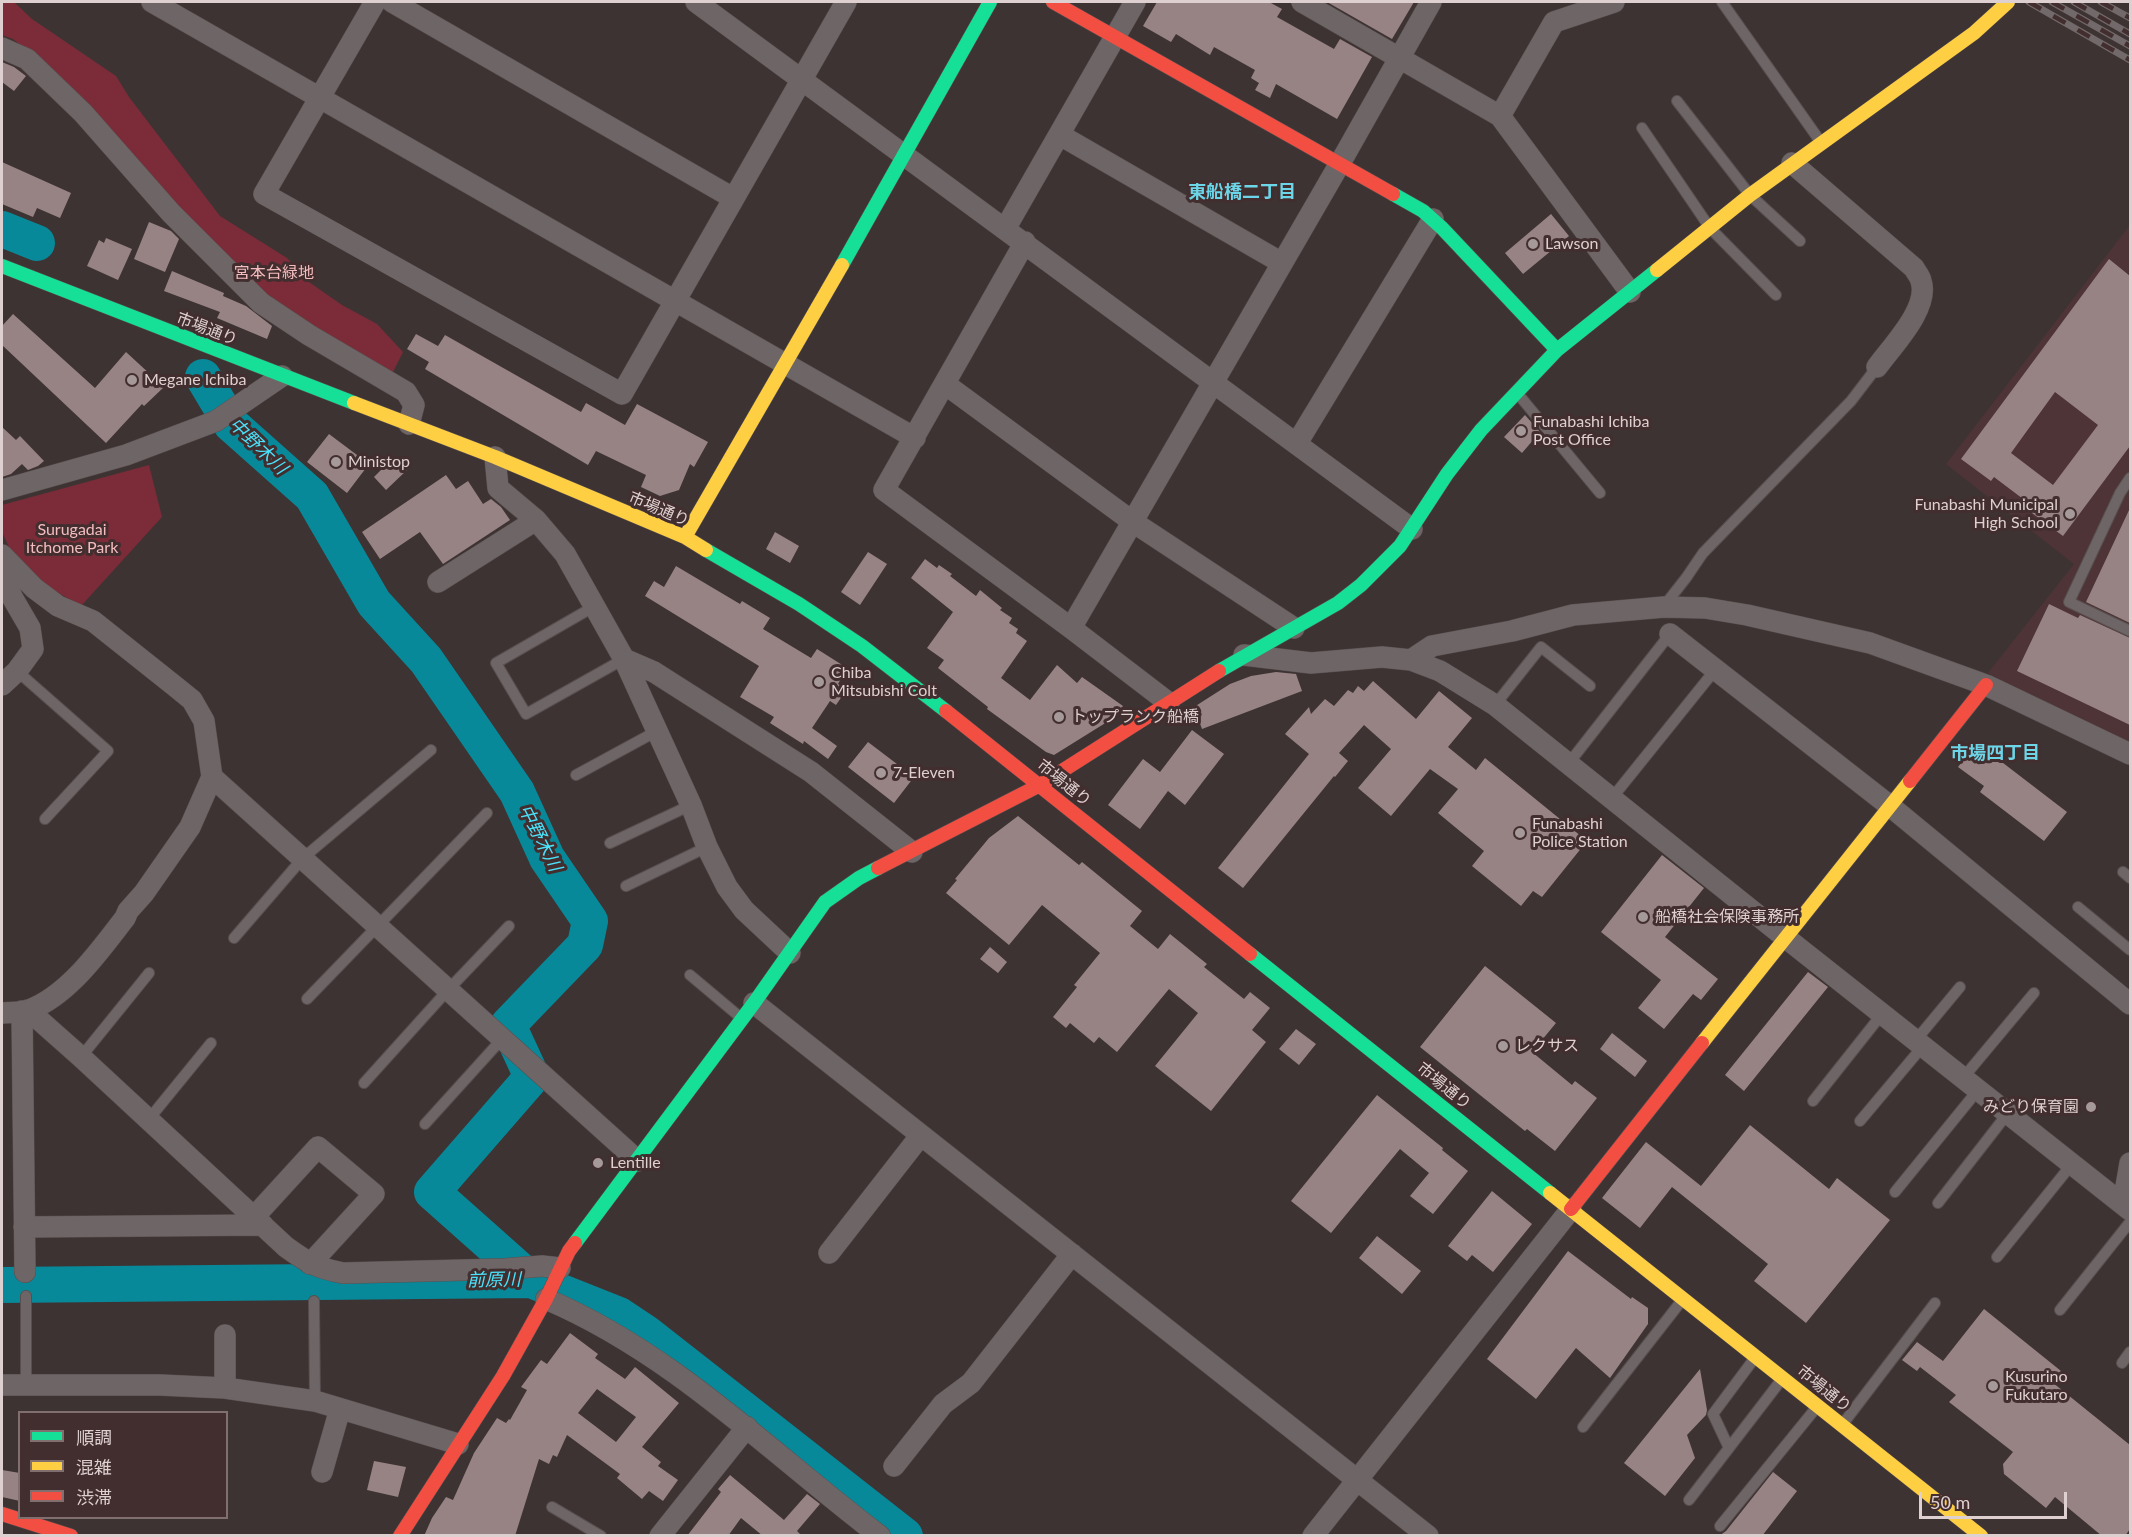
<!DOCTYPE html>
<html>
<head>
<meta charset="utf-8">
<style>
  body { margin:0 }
  #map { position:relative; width:2132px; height:1537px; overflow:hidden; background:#3e3333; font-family:Lato,"Noto Sans JP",sans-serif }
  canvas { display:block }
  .frame { position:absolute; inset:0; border:3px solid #ded0d1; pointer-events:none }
  .legend { position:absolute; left:18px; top:1411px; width:210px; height:108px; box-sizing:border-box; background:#432e2f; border:2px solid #816f70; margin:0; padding:8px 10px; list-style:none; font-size:18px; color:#ded0d1 }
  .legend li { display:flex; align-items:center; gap:12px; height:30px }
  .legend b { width:30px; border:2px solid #816f70 }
  .scale { position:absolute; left:1919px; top:1492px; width:148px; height:27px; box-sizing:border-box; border:3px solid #ded0d1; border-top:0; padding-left:8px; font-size:18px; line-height:21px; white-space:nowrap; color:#ded0d1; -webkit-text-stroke:4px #432e2f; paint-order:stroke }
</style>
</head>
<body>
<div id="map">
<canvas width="2132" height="1537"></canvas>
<div class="frame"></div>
<ul class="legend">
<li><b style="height:8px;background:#16e098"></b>順調</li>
<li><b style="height:8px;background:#ffcf43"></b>混雑</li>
<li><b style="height:8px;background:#f24e42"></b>渋滞</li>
</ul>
<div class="scale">50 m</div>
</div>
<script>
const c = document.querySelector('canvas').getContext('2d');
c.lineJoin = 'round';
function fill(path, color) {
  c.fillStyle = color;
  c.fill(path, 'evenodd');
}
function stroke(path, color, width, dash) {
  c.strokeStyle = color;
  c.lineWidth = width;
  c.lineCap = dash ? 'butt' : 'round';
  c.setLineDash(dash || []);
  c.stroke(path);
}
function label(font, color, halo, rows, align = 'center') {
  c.font = font + ' Lato,"Noto Sans JP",sans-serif';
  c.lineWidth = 6;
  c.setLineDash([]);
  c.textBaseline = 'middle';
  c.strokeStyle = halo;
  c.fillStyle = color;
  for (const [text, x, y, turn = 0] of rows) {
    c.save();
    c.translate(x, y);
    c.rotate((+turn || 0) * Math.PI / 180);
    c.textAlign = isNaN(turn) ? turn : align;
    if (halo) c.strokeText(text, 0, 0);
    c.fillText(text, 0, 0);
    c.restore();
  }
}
const built = new Path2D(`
  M2130 225V747L2072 719 1988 673 2074 564 1946 464Z`);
const green = new Path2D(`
  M2 2H14L32 19 116 76 129 97 220 216 287 258 309 282 342 305 377 324 403 352 392 374 285 313 203 235 86 101 13 39 2 35Z
  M149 465 162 517 81 606 41 583 10 549 2 532V505Z`);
const river = new Path2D(`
  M2 229 37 243
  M203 377 231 424 312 496 374 603 426 660 517 792 547 858 590 921 585 945 508 1025 532 1077 432 1192 531 1280
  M2 1285 531 1280 619 1315 646 1333 905 1536`);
const building = new Path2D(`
  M1157 2H1269L1282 9 1277 17 1334 49 1340 39 1372 57 1337 119 1276 84 1270 98 1255 90 1259 83 1251 78 1255 70 1214 47 1210 55 1176 34 1171 42 1143 26Z
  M1327 2H1414L1392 39Z
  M2 62 14 67 26 76 14 91 2 82Z
  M2 162 71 193 60 218 37 208 33 217 2 204Z
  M1551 214 1569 236 1523 274 1505 253Z
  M149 222 171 231 179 239 165 272 134 259Z
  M106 238 132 249 118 280 87 266 99 240 104 243Z
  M2109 259 2130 276V446L2063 536 2032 513 2035 508 1994 477 1991 481 1961 459ZM2055 392 2098 425 2053 485 2011 453Z
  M172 271 224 293 223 296 246 306 272 326 267 339 217 318 220 312 164 291Z
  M13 314 95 388 126 352 164 387 144 406 142 404 106 443 2 345V326Z
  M416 334 438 346 445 335 581 412 586 403 625 425 637 404 708 442 694 467 690 464 679 490 660 496 641 487 646 475 596 451 588 465 425 369 429 362 407 349Z
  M1525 415 1540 432 1522 453 1504 437Z
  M2 427 16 440 20 436 44 461 38 466 28 470 22 464 11 474 2 477Z
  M329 434 369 464 347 493 307 462Z
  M394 457 407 470 386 490 374 477Z
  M446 475 456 489 468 481 483 504 491 499 501 507 510 520 443 564 420 532 380 559 362 532Z
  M2130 508V623L2086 602Z
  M775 532 799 546 790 563 766 549Z
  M868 552 887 564 860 605 841 592Z
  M925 559 937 568 939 565 952 574 950 576 976 596 980 590 1002 608 1000 610 1012 618 1009 623 1018 629 1016 633 1027 641 1001 678 1030 700 1057 665 1077 683 1082 677 1123 706 1115 717 1054 755 1046 752 987 709 988 707 938 668 944 660 927 648 953 612 911 578Z
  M676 566 740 604 742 601 770 618 763 629 811 658 817 649 847 668 838 684 847 689 836 705 830 701 812 728 837 746 828 759 804 741 803 744 770 723 774 717 740 697 759 666 645 596 654 581 664 587Z
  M2049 604 2078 618 2080 615 2130 638V725L2017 671Z
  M1276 672 1296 674 1302 691 1202 729 1194 707 1230 684 1251 676Z
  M1373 681 1416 719 1439 691 1472 718 1448 747 1476 770 1485 758 1587 841 1542 897 1533 891 1521 906 1472 866 1484 851 1438 813 1458 789 1430 769 1391 816 1358 788 1391 749 1364 725 1339 753 1348 761 1335 777 1334 776 1243 888 1218 868 1309 754 1285 734 1309 707 1311 714 1325 699 1334 706 1348 690 1353 693 1358 686 1364 691Z
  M1192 730 1224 754 1185 805 1168 791 1140 829 1108 805 1143 759 1160 772Z
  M868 742 914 777 894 803 848 767Z
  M1977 743 2067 812 2044 841 1980 792 1984 786 1958 767Z
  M1018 816 1079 865 1082 862 1142 911 1130 926 1158 949 1170 934 1207 964 1204 967 1244 999 1250 992 1270 1008 1252 1030 1266 1042 1211 1111 1155 1066 1198 1013 1169 989 1117 1052 1099 1037 1094 1043 1070 1023 1066 1028 1053 1017 1077 987 1074 985 1100 953 1042 905 1009 945 946 893 957 880 955 879 989 838Z
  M1662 855 1704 888 1665 937 1718 979 1701 1000 1693 994 1664 1029 1638 1008 1661 980 1601 932Z
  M990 947 1007 962 998 973 980 959Z
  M1485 966 1556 1023 1532 1052 1572 1085 1575 1081 1597 1098 1555 1151 1527 1129 1525 1131 1420 1047Z
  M1808 972 1828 987 1744 1091 1725 1075Z
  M1296 1029 1316 1044 1299 1065 1279 1049Z
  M1612 1033 1647 1061 1635 1077 1600 1049Z
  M1377 1095 1443 1148 1442 1150 1468 1171 1433 1214 1410 1196 1429 1173 1400 1149 1331 1233 1291 1201Z
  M1750 1125 1829 1189 1837 1178 1890 1220 1806 1323 1754 1281 1768 1264 1672 1187 1640 1228 1602 1198 1646 1142 1701 1186Z
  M1492 1191 1532 1224 1493 1272 1472 1255 1467 1261 1448 1246Z
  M1377 1236 1421 1271 1402 1294 1359 1258Z
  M1568 1251 1631 1299 1632 1297 1648 1308V1324L1610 1378 1576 1348 1536 1399 1487 1359Z
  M1984 1309 2061 1371 2052 1382 2130 1445V1529L2125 1536H2102L2055 1497 2046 1508 2004 1474 2003 1464 2013 1452 1949 1402 1956 1395 1920 1367 1917 1371 1902 1360 1917 1342 1943 1361Z
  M570 1333 598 1354 595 1358 625 1379 635 1367 679 1403 642 1447 661 1462 658 1466 678 1480 663 1501 649 1491 642 1499 617 1478 620 1474 567 1435 557 1457 553 1455 549 1464 539 1459 515 1536H424L432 1518 446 1497 453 1500 474 1453 497 1418 506 1423 509 1419 510 1420 527 1390 521 1387 541 1360 547 1364ZM597 1389 636 1417 616 1442 578 1413Z
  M1700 1369 1707 1410 1706 1415 1687 1435 1695 1458 1665 1496 1624 1463Z
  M374 1461 406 1467 398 1497 367 1490Z
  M2 1470 20 1473V1501L2 1497Z
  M1773 1472 1797 1491 1762 1536H1719L1726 1531Z
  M730 1475 784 1520 807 1494 820 1504 797 1531 802 1536H763L741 1518 728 1536H687L721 1492 718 1489Z`);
const lane = new Path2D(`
  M1722 2 1820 141
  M1677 101 1750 195 1800 241
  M1642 128 1710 228 1776 295
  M1518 394 1600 493
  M2130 478 2120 493 2069 602 2130 631
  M595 606 496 663 526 714 624 659
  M1664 606 1686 578 1703 553 1851 401 1877 367
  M17 671 108 751 45 819
  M1495 705 1541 647 1590 686
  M1569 763 1670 634
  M576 775 657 731
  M1612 798 1715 670
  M610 843 691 805
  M2123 872 2130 878
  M626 886 707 847
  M2078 907 2130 950
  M234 938 303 858 431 750
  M690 975 740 1017
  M307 999 487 813
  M1916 1040 1960 987
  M81 1057 149 973
  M1963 1078 2034 993
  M364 1083 448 990 509 926
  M1813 1101 1882 1014
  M149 1119 211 1043
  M1860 1121 1923 1046
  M425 1124 502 1039
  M1895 1192 1978 1090
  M1938 1203 2008 1113
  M1997 1257 2072 1164
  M314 1301 315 1401
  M2060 1310 2130 1222
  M1754 1359 1713 1414 1729 1448 1782 1379
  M2122 1363 2130 1352
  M26 1385V1296
  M1842 1425 1935 1303
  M1583 1427 1683 1299
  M1689 1500 1729 1448
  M552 1507 601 1536
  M1720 1526 1816 1408`);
const street = new Path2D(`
  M152 2 915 438
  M375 2 264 194 622 394 846 2
  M392 2 733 198
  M696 2 1412 529
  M1302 2 1500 116 1630 292
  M2 48 27 59 83 113 171 213 261 303 309 335 406 392 414 405 409 424
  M1500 116 1554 22 1614 2
  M1060 135 1282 263
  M1792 163 1914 268C1916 272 1920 276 1921 281 1930 308 1892 346 1877 367
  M1005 229 1135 2
  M1025 242 884 490 1071 628 1169 703
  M945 384 1133 522 1294 628
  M1297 443 1433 219
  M495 457 498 488 536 520 565 554 624 659 691 805 707 847 727 887 744 910 790 953
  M2 490 126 455 216 421 282 376
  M2 555 34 588 58 606 93 621 176 687 192 700 204 721 212 777 190 827 144 893 128 911 125 918C100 950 69 995 29 1010 21 1013 10 1012 2 1013
  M2 572 12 597 30 628 33 649 17 671 2 685
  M438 582 536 520
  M1071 628 1339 165 1431 2
  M1670 634 1890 806 2130 1004
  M1244 655 1311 663 1382 657 1411 660 1440 671 1495 705 1786 938 2130 1210
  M624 659 654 672 811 772 912 852
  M1411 660 1432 646 1512 631 1573 615 1664 607 1705 608 1747 615 1870 643 1986 685 2130 754
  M212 777 638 1161
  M754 1003 1428 1536
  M28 1010 81 1057 286 1247C308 1263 317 1268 343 1273L505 1269 542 1266 560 1268
  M22 1011 25 1272
  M2123 1204 2130 1163
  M254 1217 318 1147 374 1194 310 1264
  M24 1227 263 1225
  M829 1253 921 1135
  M546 1299C673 1353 771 1453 880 1536
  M225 1335V1388
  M2 1385H160L225 1388 315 1401 458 1444
  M894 1466 943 1404 971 1383 1072 1254
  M322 1472 340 1409
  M660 1536 747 1427
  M1313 1536 1571 1209`);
const fast = new Path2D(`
  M1393 194 1423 211 1442 228 1557 350
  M842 265 990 2
  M2 266 354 403
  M706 550 799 604 862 646 946 711
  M1219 671 1338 603 1361 585 1400 546 1447 474 1481 430 1557 350 1657 270
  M1250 954 1550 1193
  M575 1243 754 1003 825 902 859 878 878 868`);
const slow = new Path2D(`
  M1657 270 1750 195 1974 33 2008 2
  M354 403 495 457 685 537 706 550
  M685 537 842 265
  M1702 1043 1910 781
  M1550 1193 1981 1536`);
const jam = new Path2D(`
  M1053 2 1393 194
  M946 711 1250 954
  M1910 781 1986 685
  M878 868 1040 785 1219 671
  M1571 1209 1702 1043
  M2 1514 71 1536
  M400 1536 503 1376 546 1299 569 1251 575 1243`);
const rail = new Path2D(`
  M2029 2 2130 60
  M2052 2 2130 46
  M2074 2 2130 34
  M2101 2 2130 18`);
const markers = [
  [1533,244,6,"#a6999a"],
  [132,380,6,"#a6999a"],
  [1521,431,6,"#a6999a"],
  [336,462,6,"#a6999a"],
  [2070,514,6,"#a6999a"],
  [819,682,6,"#a6999a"],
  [1059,717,6,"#a6999a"],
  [881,773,6,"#a6999a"],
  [1520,833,6,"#a6999a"],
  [1643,917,6,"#a6999a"],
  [1503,1046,6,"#a6999a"],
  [2091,1107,6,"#a6999a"],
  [598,1163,6,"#a6999a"],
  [1993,1386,6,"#a6999a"]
];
const poiNames = [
  ["Lawson",1545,244],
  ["Megane Ichiba",144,380],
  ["Funabashi Ichiba",1533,422],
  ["Post Office",1533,440],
  ["Ministop",348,462],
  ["Funabashi Municipal",2058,505,"right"],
  ["High School",2058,523,"right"],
  ["Chiba",831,673],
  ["Mitsubishi Colt",831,691],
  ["トップランク船橋",1071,717],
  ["7-Eleven",893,773],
  ["Funabashi",1532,824],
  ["Police Station",1532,842],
  ["船橋社会保険事務所",1655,917],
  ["レクサス",1515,1046],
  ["みどり保育園",2079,1107,"right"],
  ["Lentille",610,1163],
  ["Kusurino",2005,1377],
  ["Fukutaro",2005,1395]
];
const parkNames = [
  ["宮本台緑地",274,273],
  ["Surugadai",72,530],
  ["Itchome Park",72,548]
];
const streetNames = [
  ["市場通り",207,329,21],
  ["市場通り",659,509,23],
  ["市場通り",1064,783,39],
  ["市場通り",1444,1086,39],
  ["市場通り",1824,1389,39]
];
const neighbourhoodNames = [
  ["東船橋二丁目",1242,192],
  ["市場四丁目",1995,753]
];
const waterNames = [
  ["中野木川",258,446,44],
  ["中野木川",540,838,63],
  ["前原川",494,1280,-1]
];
fill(built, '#4e3436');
fill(green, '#7b2c38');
stroke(river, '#088999', 36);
fill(building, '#988384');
stroke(lane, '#594f50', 12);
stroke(street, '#594f50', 22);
stroke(fast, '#594f50', 15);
stroke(slow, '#594f50', 15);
stroke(jam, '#594f50', 15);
stroke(lane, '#6e6666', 10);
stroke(street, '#6e6666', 21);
stroke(fast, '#16e098', 14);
stroke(slow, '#ffcf43', 14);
stroke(jam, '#f24e42', 14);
stroke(rail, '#72696a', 7);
stroke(rail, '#432e2f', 4.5, [14]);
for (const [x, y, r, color] of markers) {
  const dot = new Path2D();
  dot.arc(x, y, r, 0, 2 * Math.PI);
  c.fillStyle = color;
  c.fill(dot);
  stroke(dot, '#432e2f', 2);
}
label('16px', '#ded0d1', '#432e2f', poiNames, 'left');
label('16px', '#f3bcbe', '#432e2f', parkNames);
label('16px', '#ded0d1', '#432e2f', streetNames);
label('bold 18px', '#6cd5e7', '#432e2f', neighbourhoodNames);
label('italic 18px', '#4ae2fa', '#432e2f', waterNames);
</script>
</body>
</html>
